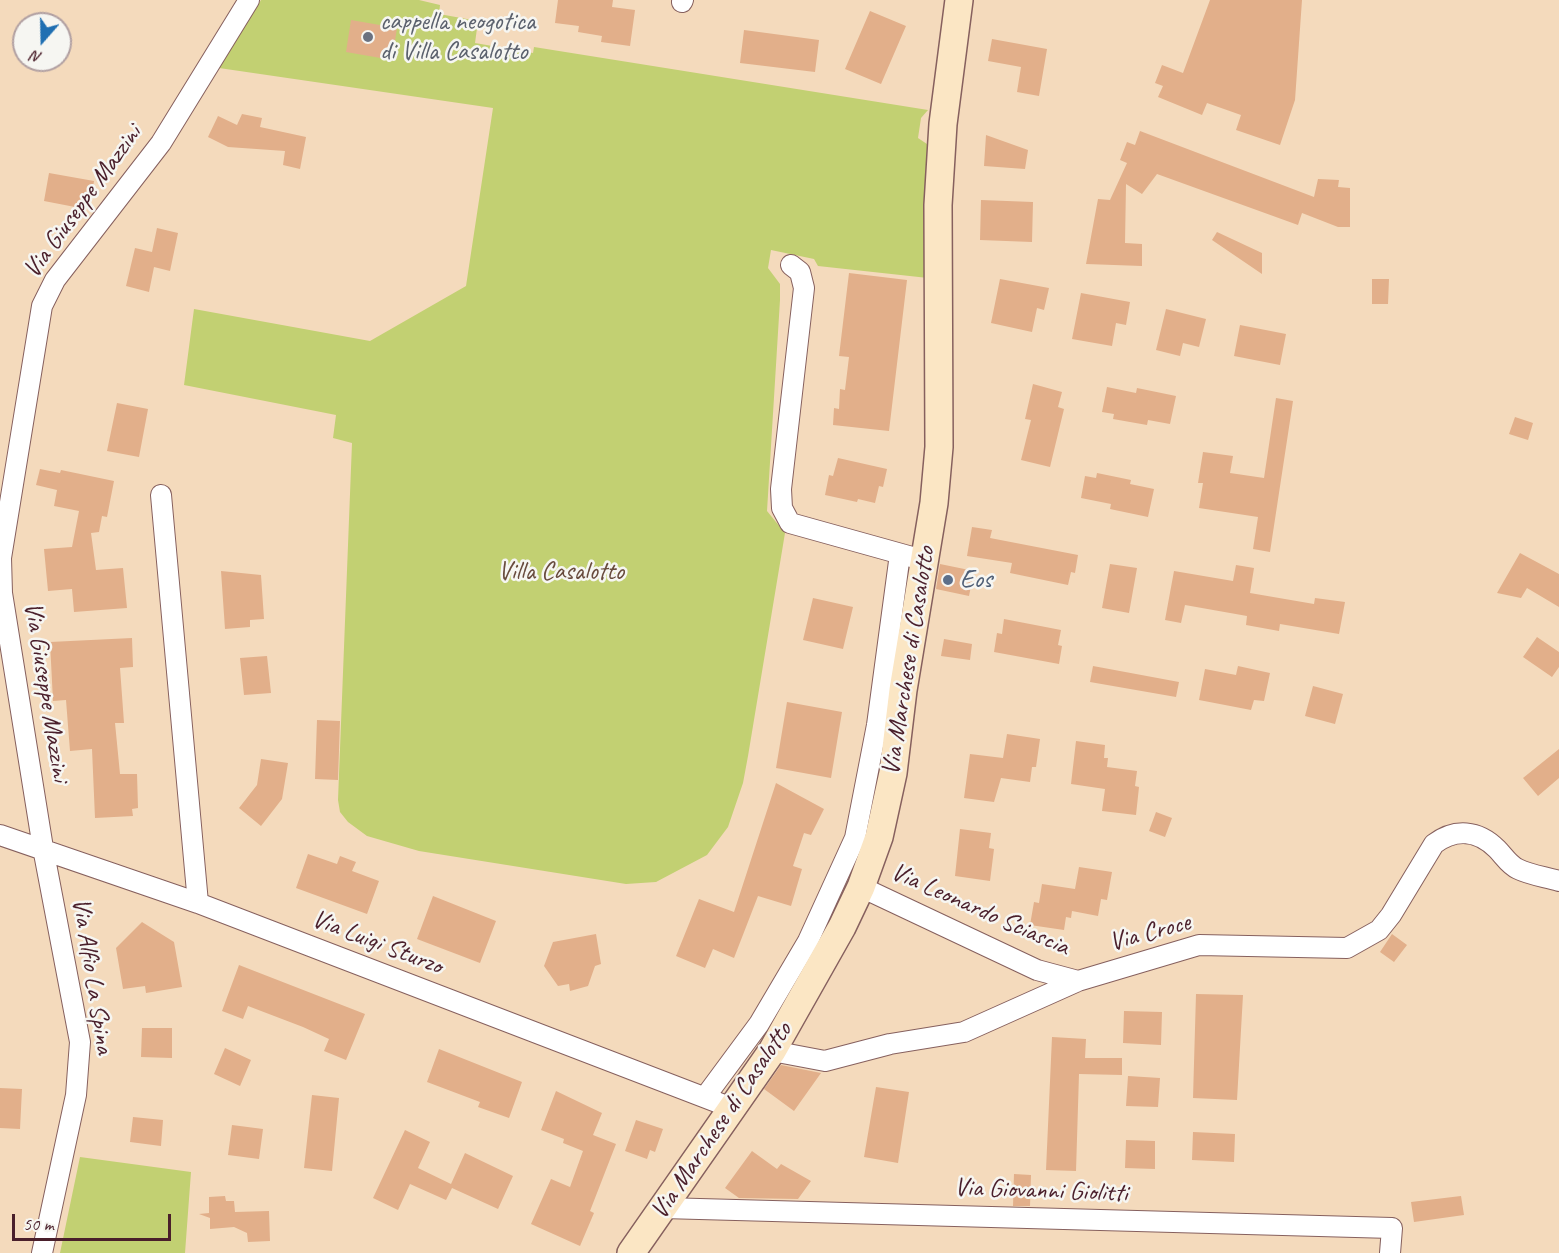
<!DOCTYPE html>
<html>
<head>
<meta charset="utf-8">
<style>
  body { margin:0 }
  #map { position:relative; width:1559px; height:1253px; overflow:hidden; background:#f4dabc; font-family:Caveat,sans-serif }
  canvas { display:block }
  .north { position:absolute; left:12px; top:12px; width:60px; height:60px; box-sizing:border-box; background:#f6f6f2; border:2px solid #b1a0a2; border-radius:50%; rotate:200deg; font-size:16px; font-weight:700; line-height:24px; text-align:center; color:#4a1f2b }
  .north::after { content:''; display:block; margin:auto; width:21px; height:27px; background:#1f6fb2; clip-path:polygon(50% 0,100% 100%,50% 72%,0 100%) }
  .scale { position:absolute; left:12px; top:1214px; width:159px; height:27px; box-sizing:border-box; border:3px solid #4a1f2b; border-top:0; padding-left:8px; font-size:18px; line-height:21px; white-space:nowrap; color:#4a1f2b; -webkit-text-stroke:4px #f6f6f2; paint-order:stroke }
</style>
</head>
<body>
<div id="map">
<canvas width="1559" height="1253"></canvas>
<div class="north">N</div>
<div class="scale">50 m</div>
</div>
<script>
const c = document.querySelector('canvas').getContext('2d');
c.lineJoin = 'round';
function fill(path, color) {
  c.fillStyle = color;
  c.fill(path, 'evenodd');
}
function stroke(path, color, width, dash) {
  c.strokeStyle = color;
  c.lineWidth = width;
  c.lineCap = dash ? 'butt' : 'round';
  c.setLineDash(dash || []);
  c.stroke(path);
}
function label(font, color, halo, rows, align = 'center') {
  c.font = font + ' Caveat,sans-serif';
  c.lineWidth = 5;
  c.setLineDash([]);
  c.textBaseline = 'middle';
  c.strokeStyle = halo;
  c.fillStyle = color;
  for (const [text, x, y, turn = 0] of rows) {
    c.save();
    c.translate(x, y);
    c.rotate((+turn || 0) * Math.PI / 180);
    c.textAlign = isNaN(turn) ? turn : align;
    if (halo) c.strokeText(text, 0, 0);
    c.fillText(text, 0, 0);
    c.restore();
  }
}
const green = new Path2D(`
  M261 0H419L440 5 439 14 478 21 475 43 533 53 534 47 928 110 921 118 918 138 927 144 928 278 818 266 814 259 771 250 768 268 780 284V300L767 511 785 533 748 756 743 783 728 827 707 855 656 882 626 884 419 851 367 836 348 822 340 812 338 800 352 443 333 438 336 415 184 385 194 309 370 341 466 286 493 108 219 68Z
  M80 1157 191 1172 185 1253H60Z`);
const building = new Path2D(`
  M558 0H613L612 7 635 10 630 46 601 42 602 36 578 32 579 26 555 23Z
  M1210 0H1302L1295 100 1280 145 1236 130 1241 115 1207 103 1202 115 1158 97 1163 86 1155 83 1162 65 1183 73Z
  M870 11 906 26 881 84 845 69Z
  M351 20 397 28 392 60 346 52Z
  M744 30 819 40 815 72 740 63Z
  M992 39 1047 49 1039 96 1017 92 1021 67 988 61Z
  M242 114 262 118 260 127 306 137 300 169 283 165 285 151 228 147 208 137 218 116 237 125Z
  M1140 131 1314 197 1318 179 1339 180 1338 187 1350 188V227H1338L1302 213 1298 225 1157 174 1142 194 1126 184 1125 243 1142 244V266L1086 264 1098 199 1110 200 1127 163 1120 160 1127 142 1135 145Z
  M986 135 1028 150 1025 169 984 166Z
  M49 173 94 181 90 205 76 203 75 207 44 201Z
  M981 200 1033 202 1032 242 980 240Z
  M157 228 178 233 170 271 154 267 149 292 126 286 135 248 152 252Z
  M1217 232 1262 253V274L1212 240Z
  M849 273 907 280 889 431 833 425 834 408 839 409 840 389 845 390 849 357 839 356Z
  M1000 279 1049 288 1044 310 1037 308 1032 332 991 323Z
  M1372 279H1389L1388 304H1372Z
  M1081 293 1130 302 1126 325 1116 323 1112 346 1072 339Z
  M1166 309 1206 319 1199 347 1183 343 1180 356 1156 350Z
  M1240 325 1286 334 1280 365 1234 356Z
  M1033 384 1062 392 1058 407 1064 409 1050 467 1021 460 1031 420 1025 419Z
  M1107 387 1136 393 1137 388 1176 396 1170 424 1148 420 1147 425 1113 419 1114 414 1102 412Z
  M1276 398 1293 401 1270 552 1253 549 1258 517 1199 508 1203 483H1198L1203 452 1233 456 1230 473 1264 478Z
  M117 403 148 409 139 457 107 451Z
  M1515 417 1533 423 1528 440 1509 434Z
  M838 458 887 469 883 487 879 486 875 503 858 499 857 502 825 495 829 475 833 476Z
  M40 469 60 473 61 470 114 481 107 517 102 516 99 532 91 533 96 570 123 568 127 608 74 612 72 589 48 591 44 549 72 547 79 511 54 506 57 490 36 485Z
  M1097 473 1131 480 1130 484 1154 489 1148 517 1110 509 1111 504 1081 498 1085 476 1096 478Z
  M972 527 992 530 990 538 1078 555 1075 573 1071 572 1068 585 1010 573 1012 563 967 556Z
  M1520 553 1559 574V607L1527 588 1521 598 1497 593Z
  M940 564 974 571 969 596 936 589Z
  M1110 564 1137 568 1129 613 1102 608Z
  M1236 565 1254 568 1250 593 1314 604 1315 598 1345 602 1339 634 1280 624 1279 631 1246 625 1247 616 1185 605 1181 623 1165 620 1174 571 1233 581Z
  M221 571 261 575 264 619 250 620V627L225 629Z
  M813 598 853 607 843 649 803 640Z
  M1004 619 1061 630 1058 645 1062 646 1059 664 994 652 997 633 1002 634Z
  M1537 637 1559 652V667L1552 677 1523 657Z
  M132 638 133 667 120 668 124 723H115L120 774H137L138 808 132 809 133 816 95 818 92 749 70 751 66 700 53 701 50 642Z
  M944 639 972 644 970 660 941 656Z
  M267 656 271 693 244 695 240 658Z
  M1093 666 1179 682 1176 697 1090 682Z
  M1238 666 1270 673 1264 701 1254 700 1251 710 1199 700 1205 669 1236 675Z
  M1313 686 1343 694 1335 724 1305 716Z
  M787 702 842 712 831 778 776 768Z
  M317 720 340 721 338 780 315 779Z
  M1007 734 1040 739 1036 767H1032L1030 782 1001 778 994 802 964 798 970 754 1003 758Z
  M1076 741 1105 745 1104 758H1108L1107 767 1137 771 1135 786 1139 787 1136 815 1102 811 1105 789 1071 784Z
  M1559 749V778L1538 796 1523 778Z
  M261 759 288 763 282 799 261 826 239 808 257 785Z
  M776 783 824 809 811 835 804 833 793 866 802 869 791 906 758 896 734 958 713 949 705 968 676 956 699 899 734 912Z
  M1156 812 1172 818 1165 837 1149 831Z
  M960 829 991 833 989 848 994 849 990 881 955 876Z
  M308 854 337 864 340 856 356 862 352 871 379 881 367 914 296 888Z
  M1079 867 1112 872 1107 900 1101 899 1098 916 1072 911 1071 918 1066 917 1064 930 1030 925 1034 902 1039 903 1042 884 1075 889Z
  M433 896 496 921 480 963 417 939Z
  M142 922 174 942 182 987 146 993 145 986 123 989 116 948Z
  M596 934 601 964 595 966 588 986 570 991 569 984 558 986 544 966 553 942Z
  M1392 934 1407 945 1394 962 1380 952Z
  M239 965 365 1014 346 1060 324 1051 329 1039 303 1027 248 1006 243 1019 222 1011Z
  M1196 994 1243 995 1237 1100 1193 1098Z
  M1124 1011 1162 1012 1161 1045 1123 1043Z
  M142 1028H172V1058L141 1057Z
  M1052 1037 1086 1039 1085 1058H1122V1075L1079 1074 1076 1171 1046 1170Z
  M225 1048 251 1060 240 1086 214 1074Z
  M439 1049 522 1082 509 1118 478 1107 480 1102 427 1082Z
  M781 1065 821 1073 794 1111 764 1089Z
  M1128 1076 1160 1078 1158 1107 1126 1106Z
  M876 1087 909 1092 898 1163 864 1157Z
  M0 1088 22 1089 20 1129 0 1128Z
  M556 1091 602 1113 593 1135 616 1144 590 1211 594 1213 580 1246 531 1224 551 1179 570 1187 583 1151 563 1143 564 1139 541 1130Z
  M312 1095 339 1098 332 1171 304 1168Z
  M133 1117 163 1120 161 1146 130 1142Z
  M636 1120 663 1129 655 1152 650 1150 647 1159 625 1151Z
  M232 1125 263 1129 259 1159 228 1155Z
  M405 1130 430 1142 418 1168 451 1184 465 1153 513 1176 498 1209 452 1188 446 1200 410 1184 398 1210 373 1198Z
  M1193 1132 1235 1134 1234 1162 1192 1160Z
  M1126 1140 1155 1141V1169L1125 1168Z
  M752 1151 777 1169 781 1164 811 1181 798 1199 739 1198 725 1188Z
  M1014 1174 1031 1175 1030 1206H1013Z
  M225 1196 226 1201H234L235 1212 269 1211 270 1241 248 1242 247 1233 234 1227 210 1229V1218L199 1214 209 1213V1197Z
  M1461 1196 1464 1215 1414 1222 1411 1202Z`);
const street = new Path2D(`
  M682 2 683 0
  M791 265 800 272 804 288 781 489 782 508 790 523 912 557
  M161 495 198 903
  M0 835 198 903 732 1108
  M861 887 1037 970 1078 981
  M772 1051 825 1061 890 1044 964 1032 1078 981 1199 945 1347 948 1379 930 1391 915 1434 844C1455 828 1478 830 1497 849 1504 856 1509 865 1518 869 1530 875 1546 877 1559 881
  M705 1097 759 1024 808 941 855 838 877 725 900 554
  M663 1208 1392 1228 1390 1253
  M42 1253 76 1095 80 1042 43 848 2 593 1 558 42 306 55 280 161 143 249 0`);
const secondary = new Path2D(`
  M631 1253 772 1051 842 927 861 887 879 837 893 773 903 690 934 503 939 447 938 205 943 124 959 0`);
const markers = [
  [368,37,6,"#6b7280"],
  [948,580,6,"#5c6f8a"]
];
const worshipNames = [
  ["cappella neogotica",380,22],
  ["di Villa Casalotto",380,52]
];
const streetNames = [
  ["Via Giuseppe Mazzini",83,202,-54],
  ["Via Marchese di Casalotto",909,661,-81],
  ["Via Giuseppe Mazzini",46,692,81],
  ["Via Leonardo Sciascia",980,910,24],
  ["Via Croce",1150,933,-15],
  ["Via Luigi Sturzo",377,943,21],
  ["Via Alfio La Spina",92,976,81],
  ["Via Marchese di Casalotto",722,1121,-56],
  ["Via Giovanni Giolitti",1041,1191,2]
];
const parkNames = [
  ["Villa Casalotto",561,572]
];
const serviceNames = [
  ["Eos",960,580]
];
fill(green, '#c2d072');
fill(building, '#e2af8a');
stroke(street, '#86605e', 22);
stroke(secondary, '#86605e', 30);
stroke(street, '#fff', 20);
stroke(secondary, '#fbe6c4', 27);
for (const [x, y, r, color] of markers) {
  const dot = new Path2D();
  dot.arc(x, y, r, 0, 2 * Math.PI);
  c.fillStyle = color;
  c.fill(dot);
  stroke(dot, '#f6f6f2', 2);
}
label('26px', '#5b616d', '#f6f6f2', worshipNames, 'left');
label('26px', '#4a1f2b', '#f6f6f2', streetNames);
label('26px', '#684b3d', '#f6f6f2', parkNames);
label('26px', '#4e5e75', '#f6f6f2', serviceNames, 'left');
</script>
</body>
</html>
